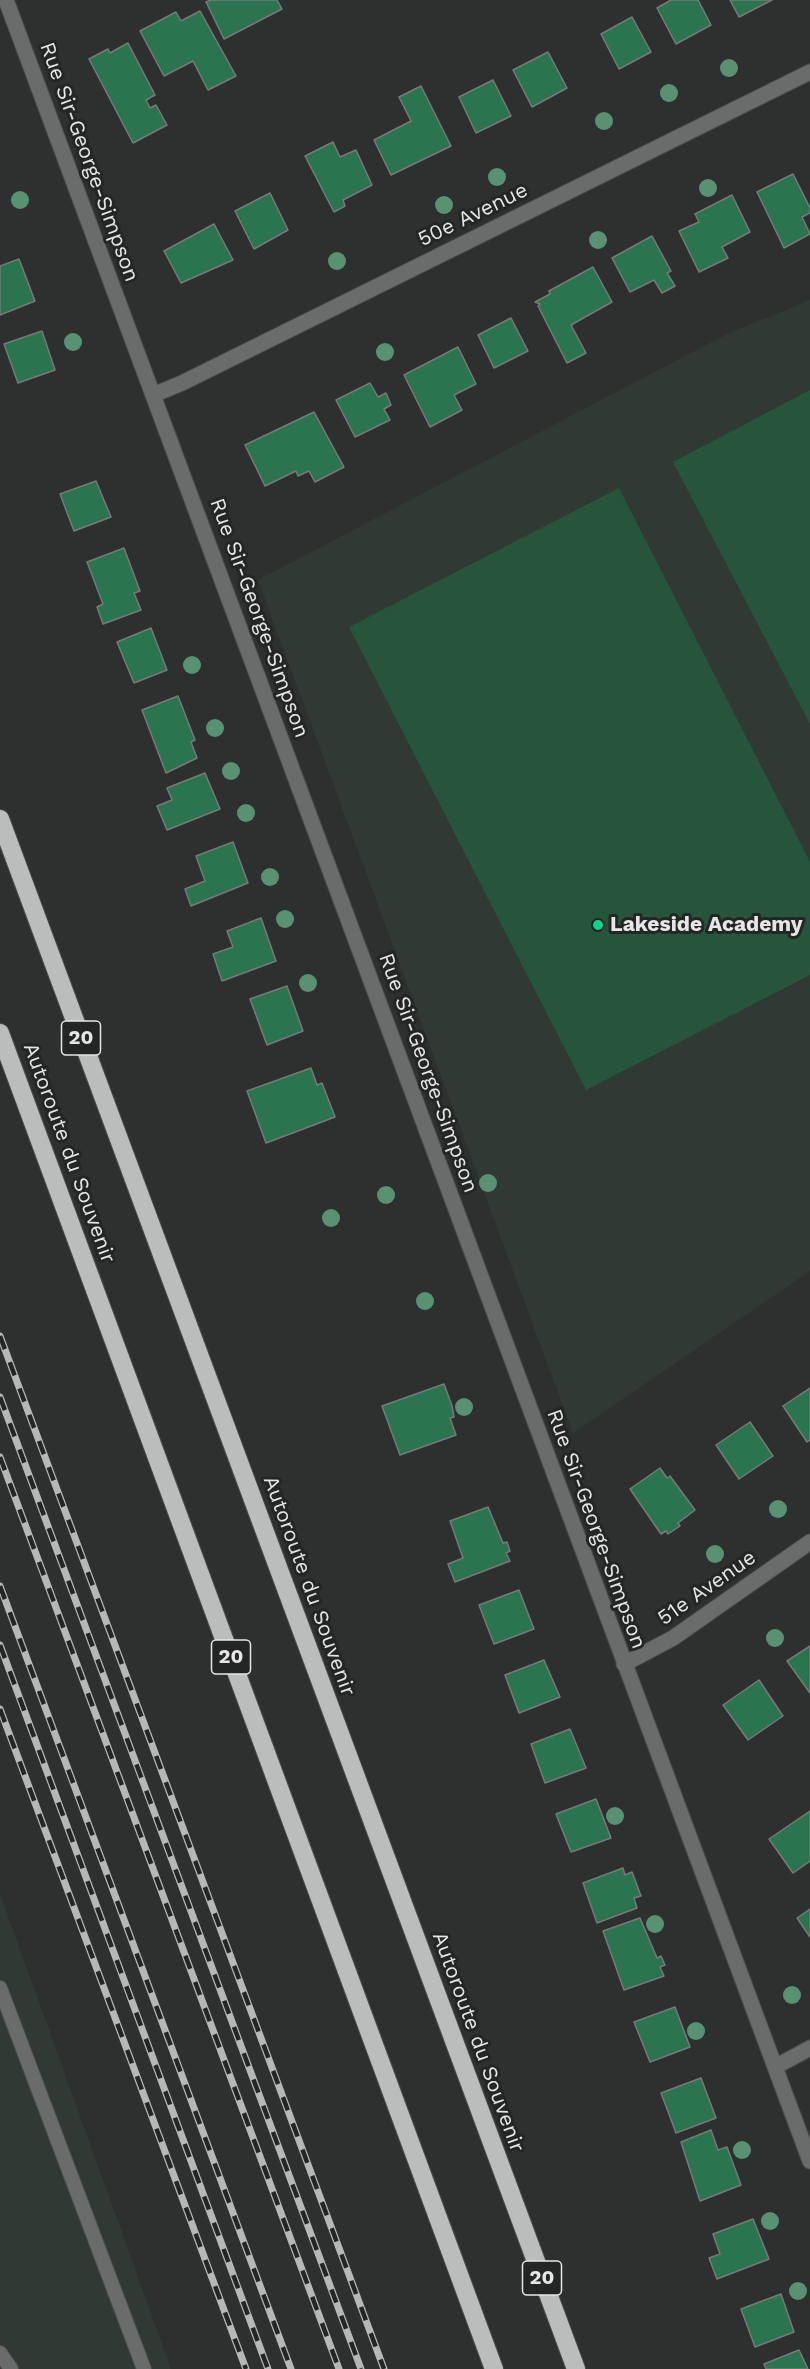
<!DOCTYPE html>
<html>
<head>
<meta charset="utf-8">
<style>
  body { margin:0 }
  canvas { display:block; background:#2e302f }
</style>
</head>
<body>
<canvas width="810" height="2369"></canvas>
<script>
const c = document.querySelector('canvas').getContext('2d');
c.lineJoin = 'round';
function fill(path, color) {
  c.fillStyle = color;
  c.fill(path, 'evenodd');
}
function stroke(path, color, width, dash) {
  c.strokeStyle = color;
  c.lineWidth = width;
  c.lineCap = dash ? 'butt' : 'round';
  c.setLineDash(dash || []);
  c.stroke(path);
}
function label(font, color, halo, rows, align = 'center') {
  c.font = font + ' "Work Sans",sans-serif';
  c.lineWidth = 6;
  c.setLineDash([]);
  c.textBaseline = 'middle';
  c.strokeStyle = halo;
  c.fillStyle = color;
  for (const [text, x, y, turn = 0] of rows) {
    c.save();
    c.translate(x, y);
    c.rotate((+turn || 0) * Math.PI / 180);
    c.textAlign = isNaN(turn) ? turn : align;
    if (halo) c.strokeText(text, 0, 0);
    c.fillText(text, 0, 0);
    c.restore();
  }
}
const built = new Path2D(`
  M810 300V1271L573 1433 258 580 729 333Z
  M0 1894 171 2369H0Z`);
const green = new Path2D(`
  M810 390V724L673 462Z
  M619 488 810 862V975L586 1090 349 627Z`);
const building = new Path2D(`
  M211 0H277L282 9 224 39 206 2Z
  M671 0H698L711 25 676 44 657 8Z
  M730 0H772L739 17Z
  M200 11 236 76 208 90 193 61 164 76 140 31 176 12 181 21Z
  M632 17 651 52 619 69 601 34Z
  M128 43 155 95 146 100 150 108 156 105 167 125 133 143 89 59 108 49 110 53Z
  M548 52 567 88 532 107 513 70Z
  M493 80 511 116 476 133 459 97Z
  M421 86 451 146 391 175 374 140 411 121 399 97Z
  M333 142 340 157 356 150 372 185 343 200 345 206 334 212 305 156Z
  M793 174 810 208V213L802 217 810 234 784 248 757 192Z
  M270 193 288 230 254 249 235 211Z
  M732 195 750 232 722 247 728 258 699 272 679 231 699 222 695 214Z
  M214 224 233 260 181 283 164 251Z
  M652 236 671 271 667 273 675 286 662 293 654 280 630 292 612 258Z
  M19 259 35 301 0 315V266Z
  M593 267 612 302 571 325 586 353 567 363 538 306 540 304 535 302 550 294 549 291Z
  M511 318 528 351 494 368 478 335Z
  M42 331 55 370 18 383 4 344Z
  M458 347 476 384 454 395 462 410 430 427 404 375Z
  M370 383 378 397 386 393 391 405 384 409 390 420 355 437 336 400Z
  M314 412 344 467 315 482 309 471 298 476 296 471 265 486 245 445Z
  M96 481 111 517 74 531 60 494Z
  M124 548 140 591 134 593 141 610 103 624 97 607 103 604 87 562Z
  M151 628 167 670 134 683 117 642Z
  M178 696 195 740 191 742 197 758 166 773 142 710Z
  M205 773 220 809 167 830 157 806 172 800 167 788Z
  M233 842 248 883 191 906 185 889 205 881 196 856Z
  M261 918 276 961 222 981 213 954 233 947 227 931Z
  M287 986 303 1031 267 1045 250 999Z
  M311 1068 317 1085 322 1083 335 1117 266 1143 247 1091Z
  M444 1384 452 1406 454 1417 450 1418 456 1435 400 1455 382 1406Z
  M810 1388V1440L807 1442 783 1406Z
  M750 1422 773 1456 739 1479 716 1445Z
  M660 1468 667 1478 670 1476 695 1510 678 1523 680 1526 668 1534 666 1531 661 1534 630 1489Z
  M488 1507 503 1543 507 1542 510 1551 506 1553 510 1561 455 1582 448 1564 463 1558 450 1521Z
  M519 1590 534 1629 494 1644 479 1605Z
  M810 1646V1693L787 1661Z
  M544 1660 560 1697 519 1713 505 1675Z
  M759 1680 783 1716 748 1740 723 1705Z
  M570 1729 586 1768 545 1783 531 1744Z
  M596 1799 611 1838 571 1852 556 1814Z
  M810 1811V1861L793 1873 769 1839Z
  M623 1868 625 1875 632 1872 641 1896 634 1898 637 1908 597 1923 583 1883Z
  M810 1909V1937L797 1918Z
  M640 1918 657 1958 661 1956 665 1965 660 1967 664 1976 624 1990 603 1931Z
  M675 2007 690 2047 650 2062 634 2022Z
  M701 2078 716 2118 676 2133 661 2093Z
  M711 2130 718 2150 727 2147 741 2185 700 2201 681 2142Z
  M753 2219 769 2259 717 2279 709 2258 720 2254 713 2234Z
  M781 2294 794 2332 755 2347 741 2309Z
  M799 2350 808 2369H766L764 2364Z`);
const service = new Path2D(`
  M0 1988 144 2369
  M0 2353 11 2369`);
const minor = new Path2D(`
  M6 0 810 2161
  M153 395 182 383 810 72
  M624 1664 673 1638 810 1542
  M775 2067 810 2048`);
const motorway = new Path2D(`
  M0 819 576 2369
  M0 1033 494 2369`);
const rail = new Path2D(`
  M0 1336 384 2369
  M0 1397 361 2369
  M0 1457 339 2369
  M0 1586 291 2369
  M0 1645 268 2369
  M0 1709 246 2369`);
const trees = [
  [729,68],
  [669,93],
  [604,121],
  [497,177],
  [708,188],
  [20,200],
  [444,205],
  [598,240],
  [337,261],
  [73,342],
  [385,352],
  [192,665],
  [215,728],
  [231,771],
  [246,813],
  [270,877],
  [285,919],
  [308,983],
  [488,1183],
  [386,1195],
  [331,1218],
  [425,1301],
  [464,1407],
  [778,1509],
  [715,1554],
  [775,1638],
  [615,1816],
  [655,1924],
  [792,1995],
  [696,2031],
  [742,2150],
  [770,2221],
  [798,2291]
];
const markers = [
  [598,925,6,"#04d98b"]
];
const shields = [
  [81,1038,39],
  [231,1657,39],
  [542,2278,39]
];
const shieldNames = [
  ["20",81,1038],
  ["20",231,1657],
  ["20",542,2278]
];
const streetNames = [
  ["Rue Sir-George-Simpson",89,162,70],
  ["50e Avenue",473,215,-26],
  ["Rue Sir-George-Simpson",259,618,70],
  ["Rue Sir-George-Simpson",428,1073,70],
  ["Autoroute du Souvenir",69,1153,70],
  ["Rue Sir-George-Simpson",596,1529,70],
  ["Autoroute du Souvenir",309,1586,70],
  ["51e Avenue",707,1588,-35],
  ["Autoroute du Souvenir",478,2042,70]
];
const poiNames = [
  ["Lakeside Academy",610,925]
];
fill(built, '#313934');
fill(green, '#26553c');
fill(building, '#2a744f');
stroke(building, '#777a78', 1.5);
stroke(service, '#4b4d4c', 16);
stroke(minor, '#4b4d4c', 17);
stroke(motorway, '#4b4d4c', 20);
stroke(service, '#6a6b6b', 14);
stroke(minor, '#6a6b6b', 15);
stroke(motorway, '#babdbb', 18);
stroke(rail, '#b6b8b7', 7);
stroke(rail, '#242625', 4.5, [14]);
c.fillStyle = '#599173';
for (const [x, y] of trees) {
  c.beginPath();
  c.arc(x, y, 9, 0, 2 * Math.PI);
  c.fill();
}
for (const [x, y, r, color] of markers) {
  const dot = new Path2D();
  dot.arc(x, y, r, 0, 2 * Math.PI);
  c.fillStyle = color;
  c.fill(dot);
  stroke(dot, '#242625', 2);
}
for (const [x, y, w] of shields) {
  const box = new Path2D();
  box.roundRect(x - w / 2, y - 17, w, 34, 4.5);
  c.fillStyle = '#242625';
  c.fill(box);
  stroke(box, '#e5e6e5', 1.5);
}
label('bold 20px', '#e5e6e5', null, shieldNames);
label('21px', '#e5e6e5', '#242625', streetNames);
label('bold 21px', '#e5e6e5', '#242625', poiNames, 'left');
</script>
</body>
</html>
